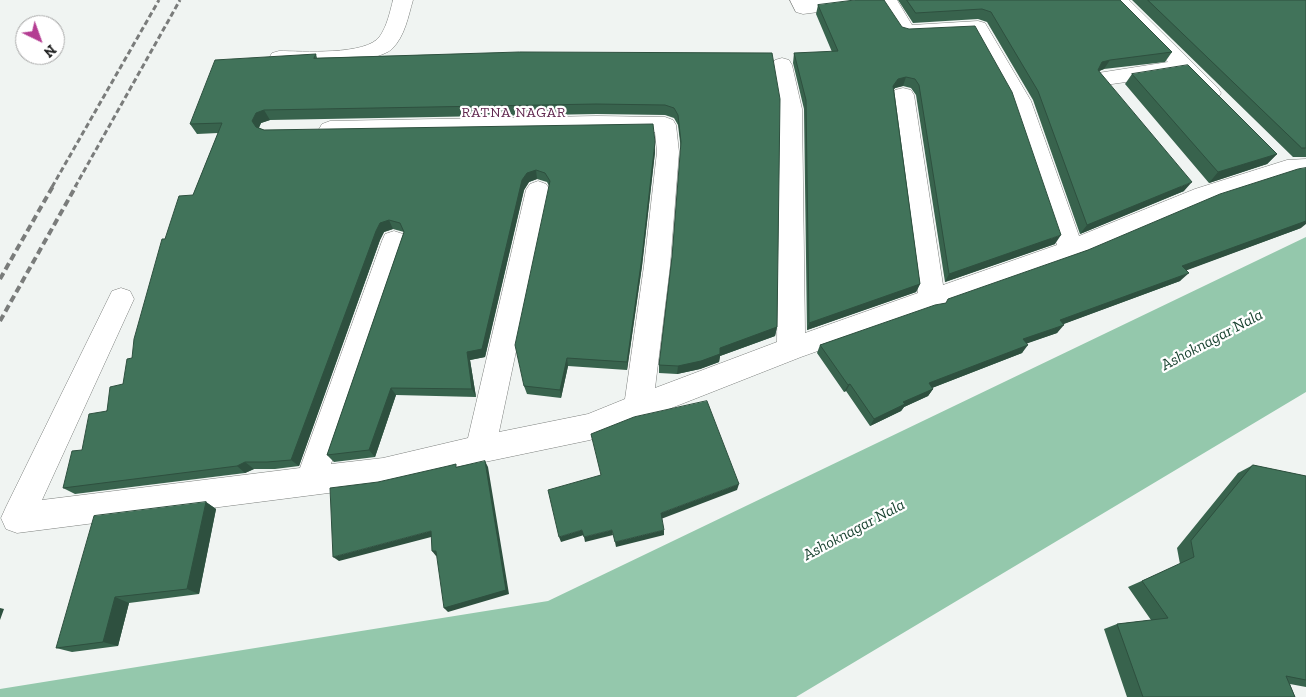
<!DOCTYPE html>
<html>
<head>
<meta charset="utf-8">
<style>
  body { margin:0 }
  #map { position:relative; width:1306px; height:697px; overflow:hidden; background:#f0f4f2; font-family:"Zilla Slab",serif }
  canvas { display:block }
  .north { position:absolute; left:15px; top:15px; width:50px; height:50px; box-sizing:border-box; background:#fff; border:1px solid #a5a5a5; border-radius:50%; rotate:138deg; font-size:14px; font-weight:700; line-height:20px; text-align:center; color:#1e1f1f }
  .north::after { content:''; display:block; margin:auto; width:18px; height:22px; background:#b43d92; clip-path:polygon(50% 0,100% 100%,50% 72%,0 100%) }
</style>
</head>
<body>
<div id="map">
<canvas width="1306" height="697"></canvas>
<div class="north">N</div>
</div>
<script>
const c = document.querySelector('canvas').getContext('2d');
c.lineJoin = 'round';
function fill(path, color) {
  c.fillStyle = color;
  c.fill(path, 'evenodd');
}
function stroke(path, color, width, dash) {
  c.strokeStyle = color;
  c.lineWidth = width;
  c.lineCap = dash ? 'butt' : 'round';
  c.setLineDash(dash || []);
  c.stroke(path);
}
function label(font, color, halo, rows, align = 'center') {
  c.font = font + ' "Zilla Slab",serif';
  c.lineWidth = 4.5;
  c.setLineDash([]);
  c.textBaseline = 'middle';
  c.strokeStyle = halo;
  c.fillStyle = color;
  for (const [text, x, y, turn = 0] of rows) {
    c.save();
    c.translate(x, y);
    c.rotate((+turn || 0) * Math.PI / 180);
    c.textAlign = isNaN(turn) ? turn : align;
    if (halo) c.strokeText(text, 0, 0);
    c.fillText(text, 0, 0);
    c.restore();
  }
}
const water = new Path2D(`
  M1306 237V392L796 697H0V689L548 601Z`);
const minor = new Path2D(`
  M393 0H413C408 17 405 36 392 49 376 64 293 68 272 63L269 58 272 53 279 51C301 51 367 56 380 36 387 26 390 12 393 0Z
  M790 0H874L871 4 864 6 803 14 796 12Z
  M877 0H897L912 25 978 21 985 23 1031 101 1079 236 1195 189 1287 160 1306 159V175L1288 176 1211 201 1080 257 942 306 941 309 930 311 801 357 590 440 480 463 383 486 17 533 6 529 1 518 6 507 112 291 121 288 130 291 134 299 42 500 300 468 382 241 385 234 394 231 403 234 406 241 331 464 383 458 468 438 526 190 530 184 538 181 546 184 550 190 499 432 588 414 625 399 644 266 657 152 655 132H597L330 137 322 134 319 129 322 124 330 121 597 116 665 117 673 120 676 125 679 152 670 266 655 388 777 342 780 109 772 65 775 60 782 58 789 60 792 65 802 109 805 333 918 293 892 95 895 90 903 88 911 90 914 95 943 285 1057 245 1009 101 972 33 906 37 899 35Z
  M1108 0H1129L1218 88 1221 93 1218 98C1200 103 1188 83 1177 72L1168 76 1105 85 1098 83 1094 78 1098 73 1168 62Z`);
const railFar1 = new Path2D(`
  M52 187 159 0
  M75 187 180 0`);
const rail = new Path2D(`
  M0 279 53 186
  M0 321 76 186`);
const wall = new Path2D(`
  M898 0H1120L1172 52 1165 62 1104 69 1099 71 1184 191 1080 234 1033 100 987 22 978 19 913 23Z
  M1132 0H1306V157H1293Z
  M818 5 902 27 1055 244 945 282 916 95 911 88 903 86 895 88 894 89 920 284 916 292 807 330 804 109 793 63 794 53 832 52 816 14Z
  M772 53 777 327 775 336 720 356 719 362 700 369 677 374 659 373V365L672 257 681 150 678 125 674 118 665 115 597 114 270 120 261 123 259 128 264 130 655 152 642 266 627 370 568 366 561 398 527 394 524 386 549 186 547 182 537 179 529 182 524 190 485 357 470 360 476 397 396 395 375 457 334 462 327 455 404 232 393 229 384 232 380 240 299 466 275 469H254L245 473 75 494 63 488 82 450 123 384 132 358 165 239 193 195 218 133 197 134 190 124 316 54 317 58Z
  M1132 74 1277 154 1267 164 1209 183 1125 84Z
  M1301 228 1186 270 1180 281 1063 324 1057 333 1027 343 1022 353 932 388 933 389 928 396 904 407 901 411 870 426 846 391 844 392 817 353 820 345 946 303 1088 250Z
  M1253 465 1306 476V687L1290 684 1295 697H1127L1104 629 1117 624 1151 620 1128 587 1180 564 1177 548 1238 473Z
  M206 502 216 509 199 594 129 603 118 646 72 652 56 648Z`);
const shadedWall = new Path2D(`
  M1110 60 1104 69 1097 72 1102 62Z
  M906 77 903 86 895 88 890 95 893 86 898 79Z
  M264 110 270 120 261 123 257 131 252 121 256 113Z
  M655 142V152L642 266 627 370V362Z
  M1277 154 1267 164 1209 183 1218 172Z
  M536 170 537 179 529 182 524 190 485 357 470 360 476 397 472 389 467 352 522 180 527 173Z
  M1192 182 1184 191 1080 234 1087 225Z
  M1306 219V224L1301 228 1174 275 1182 266Z
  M389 220 393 229 384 232 380 240 299 466 291 460 376 231 380 223Z
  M1061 235 1055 244 945 282 949 274Z
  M1189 273 1180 281 1053 328 1060 320Z
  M920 284 916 292 807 330 809 323Z
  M1064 325 1057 333 1017 347 1023 339Z
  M777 327 775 336 720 356 719 362 700 369 677 374 678 366 720 348Z
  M1028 345 1022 353 924 391 929 383Z
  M567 358 568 366 561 398 560 390Z
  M850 384 846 391 844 392 848 385Z
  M391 388 396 395 375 457 369 450Z
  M933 389 928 396 904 407 901 411 870 426 874 419 903 402Z
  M485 461 488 467 509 594 448 612 444 608Z
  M245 462 254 469 245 473 237 466Z
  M739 484 737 490 661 519V513Z
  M206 502 216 509 199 594 187 589Z
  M582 530 584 535 561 542 559 537Z
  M612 530 613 535 585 542 584 537Z
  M664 530V535L616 547 615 542Z
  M431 531 435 536 339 561 333 557Z
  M432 551H436L440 555 436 556Z
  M115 597 129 603 118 646 103 642Z
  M0 608 4 609 0 620Z`);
const building = new Path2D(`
  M855 0H884L902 27 909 29 975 26 1012 92 1061 235 949 274 919 85 915 79 906 77 898 79 893 86 920 284 809 323 806 100 794 53 838 51 818 5Z
  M907 0H1120L1172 52 1110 60 1102 62 1098 70 1192 182 1087 225 1038 91 991 12 982 9 916 13Z
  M1148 0H1306V148H1302Z
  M520 52 772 53 780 99 777 327 720 348V354L701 361 678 366 659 365 672 257 681 142 678 115 674 108 665 105 596 104 264 110 256 113 252 121 256 127 264 130 653 124 655 142 642 257 627 362 567 358 560 390 524 386 515 345 550 181 545 173 536 170 527 173 522 180 482 349 467 352 472 389 391 388 369 450 327 455 404 232 400 223 389 220 380 223 376 231 291 460 267 462H245L237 466 63 488 72 451 82 450 89 414 107 411 110 387 123 384 127 359 132 358 134 339 162 239H165L179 196 193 195 222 123 190 124 215 60 316 54 314 58Z
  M1188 65 1277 154 1218 172 1132 74Z
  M1306 168V221L1182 266 1189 273 1060 320 1064 325 1023 339 1028 345 929 383 933 389 903 402 905 404 874 419 850 384 848 385 820 345 935 305 946 303 948 299 1088 250 1220 194 1298 169Z
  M707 401 739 484 661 513 664 530 615 542 612 530 584 537 582 530 559 537 548 490 601 475 591 434 634 417Z
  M485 461 506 590 444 608 436 551H432L431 531 333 557 330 488 378 482 448 466 456 464V467Z
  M1253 465 1306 476V680L1286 676 1295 697H1143L1117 624 1168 618 1142 581 1194 557 1191 541Z
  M206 502 187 589 115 597 103 642 56 648 94 516Z`);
const farNeighbourhoodnames = [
  ["RATNA NAGAR",514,113]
];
const waterNames = [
  ["Ashoknagar Nala",1212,340,-28],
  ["Ashoknagar Nala",854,530,-28]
];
fill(water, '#94c8ac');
stroke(minor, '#7d807e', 1);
fill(minor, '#fff');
stroke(railFar1, '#7a7c7b', 3, [5.5, 3]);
stroke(rail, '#7a7c7b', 4, [7, 4]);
fill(wall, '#38634d');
fill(shadedWall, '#2e503f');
fill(building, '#41735a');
stroke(building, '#2e503f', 1);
c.letterSpacing = '1px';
label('14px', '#5f254d', '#fff', farNeighbourhoodnames);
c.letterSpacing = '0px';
label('italic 16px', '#133e2b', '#fff', waterNames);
</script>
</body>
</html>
